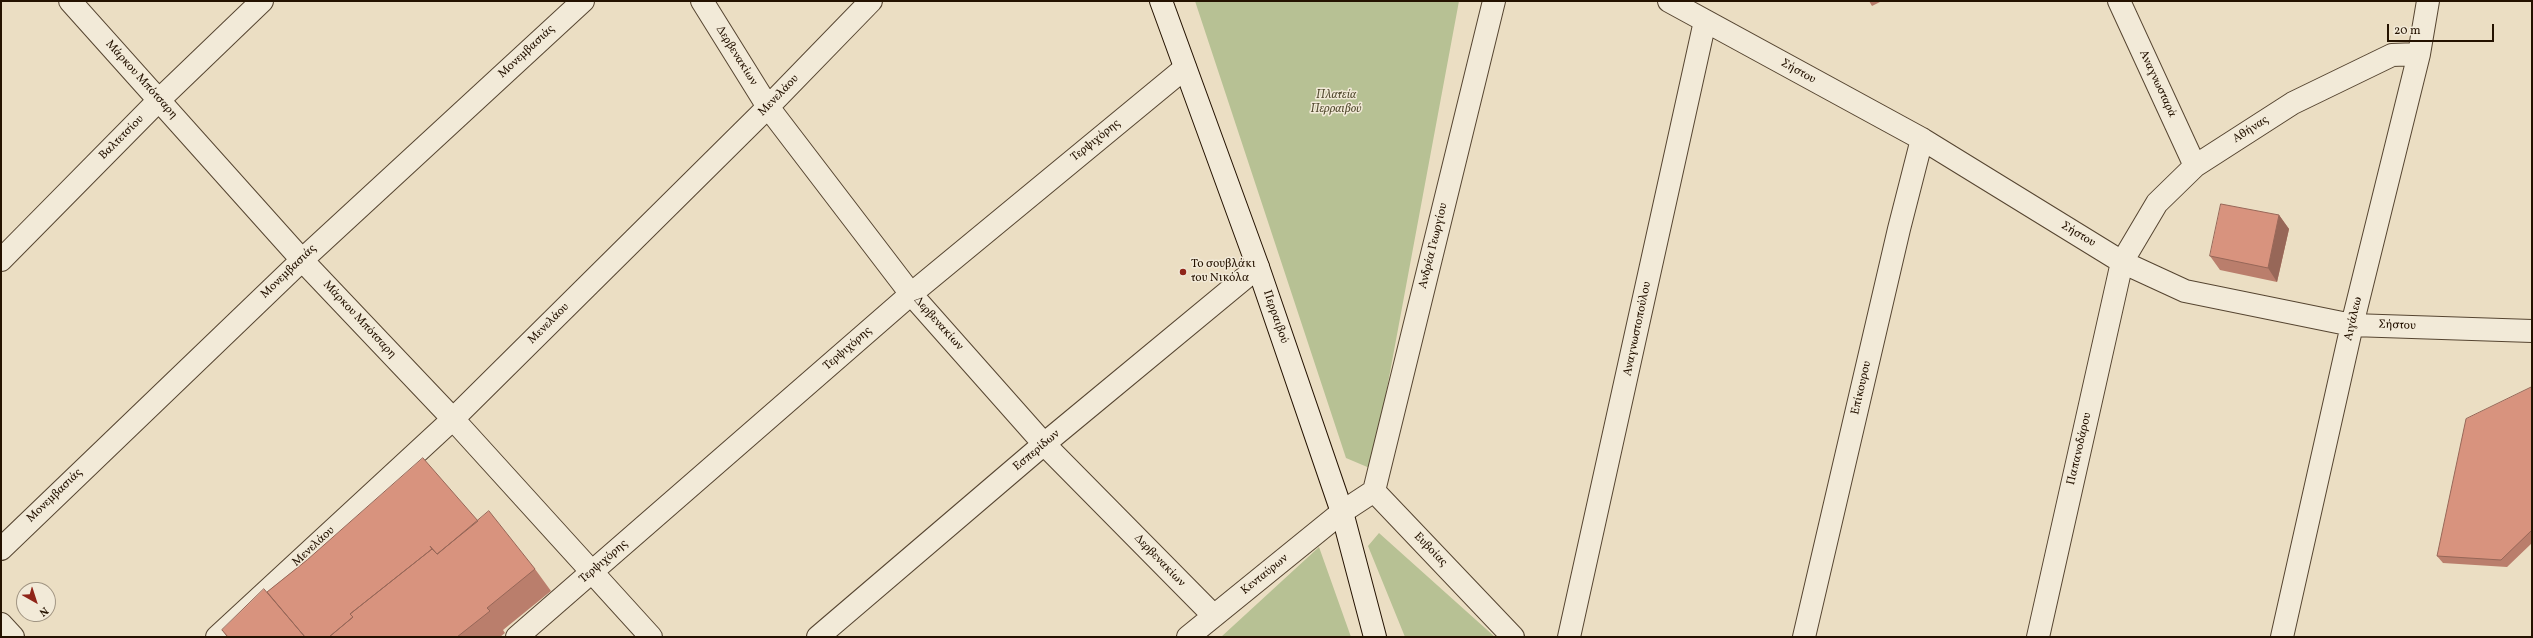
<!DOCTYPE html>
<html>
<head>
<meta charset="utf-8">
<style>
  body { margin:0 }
  #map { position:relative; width:2533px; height:638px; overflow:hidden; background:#ebdec3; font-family:Vollkorn,serif }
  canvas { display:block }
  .frame { position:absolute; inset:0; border:2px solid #241200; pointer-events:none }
  .north { position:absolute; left:16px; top:582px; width:40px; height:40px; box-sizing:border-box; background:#f2ead8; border:1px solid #a09482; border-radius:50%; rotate:141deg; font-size:11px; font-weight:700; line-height:16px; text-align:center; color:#241200 }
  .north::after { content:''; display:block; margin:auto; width:14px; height:18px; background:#8f2418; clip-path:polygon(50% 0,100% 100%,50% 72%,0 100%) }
  .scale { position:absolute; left:2387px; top:24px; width:107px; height:18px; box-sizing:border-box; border:2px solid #241200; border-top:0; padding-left:5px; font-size:12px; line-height:14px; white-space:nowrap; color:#241200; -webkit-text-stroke:3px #f2ead8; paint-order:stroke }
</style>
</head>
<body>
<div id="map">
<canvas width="2533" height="638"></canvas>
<div class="frame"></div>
<div class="north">N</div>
<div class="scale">20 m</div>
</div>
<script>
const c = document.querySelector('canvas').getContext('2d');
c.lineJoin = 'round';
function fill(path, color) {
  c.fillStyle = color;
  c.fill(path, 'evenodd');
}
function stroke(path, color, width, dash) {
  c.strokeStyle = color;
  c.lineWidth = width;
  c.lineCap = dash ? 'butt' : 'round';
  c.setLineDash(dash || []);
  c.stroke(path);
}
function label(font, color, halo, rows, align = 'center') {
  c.font = font + ' Vollkorn,serif';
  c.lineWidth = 3;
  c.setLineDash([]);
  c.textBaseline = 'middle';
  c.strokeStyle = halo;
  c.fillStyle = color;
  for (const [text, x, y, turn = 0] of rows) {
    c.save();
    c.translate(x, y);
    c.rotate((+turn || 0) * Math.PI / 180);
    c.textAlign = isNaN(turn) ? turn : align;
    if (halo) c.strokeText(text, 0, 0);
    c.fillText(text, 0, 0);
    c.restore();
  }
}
const green = new Path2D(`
  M1195 1H1459L1372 469 1346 458Z
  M1379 533 1495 637H1405L1368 546Z
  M1319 547 1351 637H1221Z`);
const street = new Path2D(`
  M70 1 302 260 453 419 651 637
  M702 1 768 107 911 294 1044 444 1214 616
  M1669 1 1922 139 2122 262 2185 291 2352 325 2532 331
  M2119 1 2195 166
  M1 260 159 100 262 1
  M1374 491 1494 1
  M1 549 302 260 583 1
  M1 624 13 637
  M217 637 453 419 768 107 871 1
  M517 637 911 294 1185 68
  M818 637 1044 444 1258 267
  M1188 637 1342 512 1374 491 1513 637
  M1569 637 1705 21
  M1804 637 1899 229 1922 139
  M2038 637 2122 262 2157 203 2195 166 2293 103 2392 55 2419 54
  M2282 637 2352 325 2419 54 2428 1`);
const secondary = new Path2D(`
  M1161 1 1258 267 1342 512 1375 637`);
const wall = new Path2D(`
  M1869 1H1882L1872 6Z
  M2279 215 2289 229 2277 282 2220 270 2210 256Z
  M2532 387V543L2507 567 2443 563 2437 556Z
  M478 521 535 569 551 591 503 630 505 633 500 637H227L222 630 267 592 307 560Z`);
const shadedWall = new Path2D(`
  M2279 215 2289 229 2277 282 2268 268Z`);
const building = new Path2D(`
  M2221 204 2279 215 2268 268 2210 256Z
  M2532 387V530L2501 560 2437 556 2466 419Z
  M423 458 478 521 437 554 430 546 432 549 350 614 353 617 329 637H305L267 592 307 560Z
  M489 511 535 569 487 608 490 611 457 637H329L353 617 350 614 432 549 437 554Z
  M264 589 305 637H228L222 630Z`);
const markers = [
  [1183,272,4,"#8f2418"]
];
const streetNames = [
  ["Μονεμβασιάς",527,52,-43],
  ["Δερβενακίων",736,56,58],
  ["Σήστου",1798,72,29],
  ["Μάρκου Μπότσαρη",141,80,48],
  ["Αναγνωσταρά",2157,84,65],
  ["Μενελάου",779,96,-46],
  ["Αθήνας",2251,130,-33],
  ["Βαλτετσίου",122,138,-45],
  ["Τερψιχόρης",1096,141,-39],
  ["Σήστου",2078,235,31],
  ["Ανδρέα Γεωργίου",1434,246,-76],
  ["Μονεμβασιάς",289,272,-44],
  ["Περραιβού",1275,317,71],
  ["Αιγάλεω",2354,319,-77],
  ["Μάρκου Μπότσαρη",359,320,47],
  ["Μενελάου",549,324,-45],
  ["Δερβενακίων",938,324,48],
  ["Σήστου",2397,326,2],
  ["Αναγνωστοπούλου",1638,329,-78],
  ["Τερψιχόρης",848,349,-41],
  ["Επίκουρου",1862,388,-77],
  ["Παπανοδάρου",2080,449,-77],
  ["Εσπερίδων",1037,451,-40],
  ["Μονεμβασιάς",55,496,-44],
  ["Μενελάου",314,547,-43],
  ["Ευβοίας",1430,550,46],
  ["Δερβενακίων",1159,561,46],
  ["Τερψιχόρης",604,562,-41],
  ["Κενταύρων",1265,575,-39]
];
const parkNames = [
  ["Πλατεία",1336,96],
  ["Περραιβού",1336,110]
];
const poiNames = [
  ["Το σουβλάκι",1191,265],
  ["του Νικόλα",1191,279]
];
fill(green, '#b7c194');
stroke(street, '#564531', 24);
stroke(secondary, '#241200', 24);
stroke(street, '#f2ead8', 22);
stroke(secondary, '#f2ead8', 22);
fill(wall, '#ba7e6c');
fill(shadedWall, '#976758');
fill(building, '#d8937e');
stroke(building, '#976758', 1);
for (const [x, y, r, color] of markers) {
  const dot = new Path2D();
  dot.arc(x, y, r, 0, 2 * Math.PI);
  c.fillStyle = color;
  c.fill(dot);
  stroke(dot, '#f2ead8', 1.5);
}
label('12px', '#241200', '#f2ead8', streetNames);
label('italic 12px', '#574f34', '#f2ead8', parkNames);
label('12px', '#241200', '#f2ead8', poiNames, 'left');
</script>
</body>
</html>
